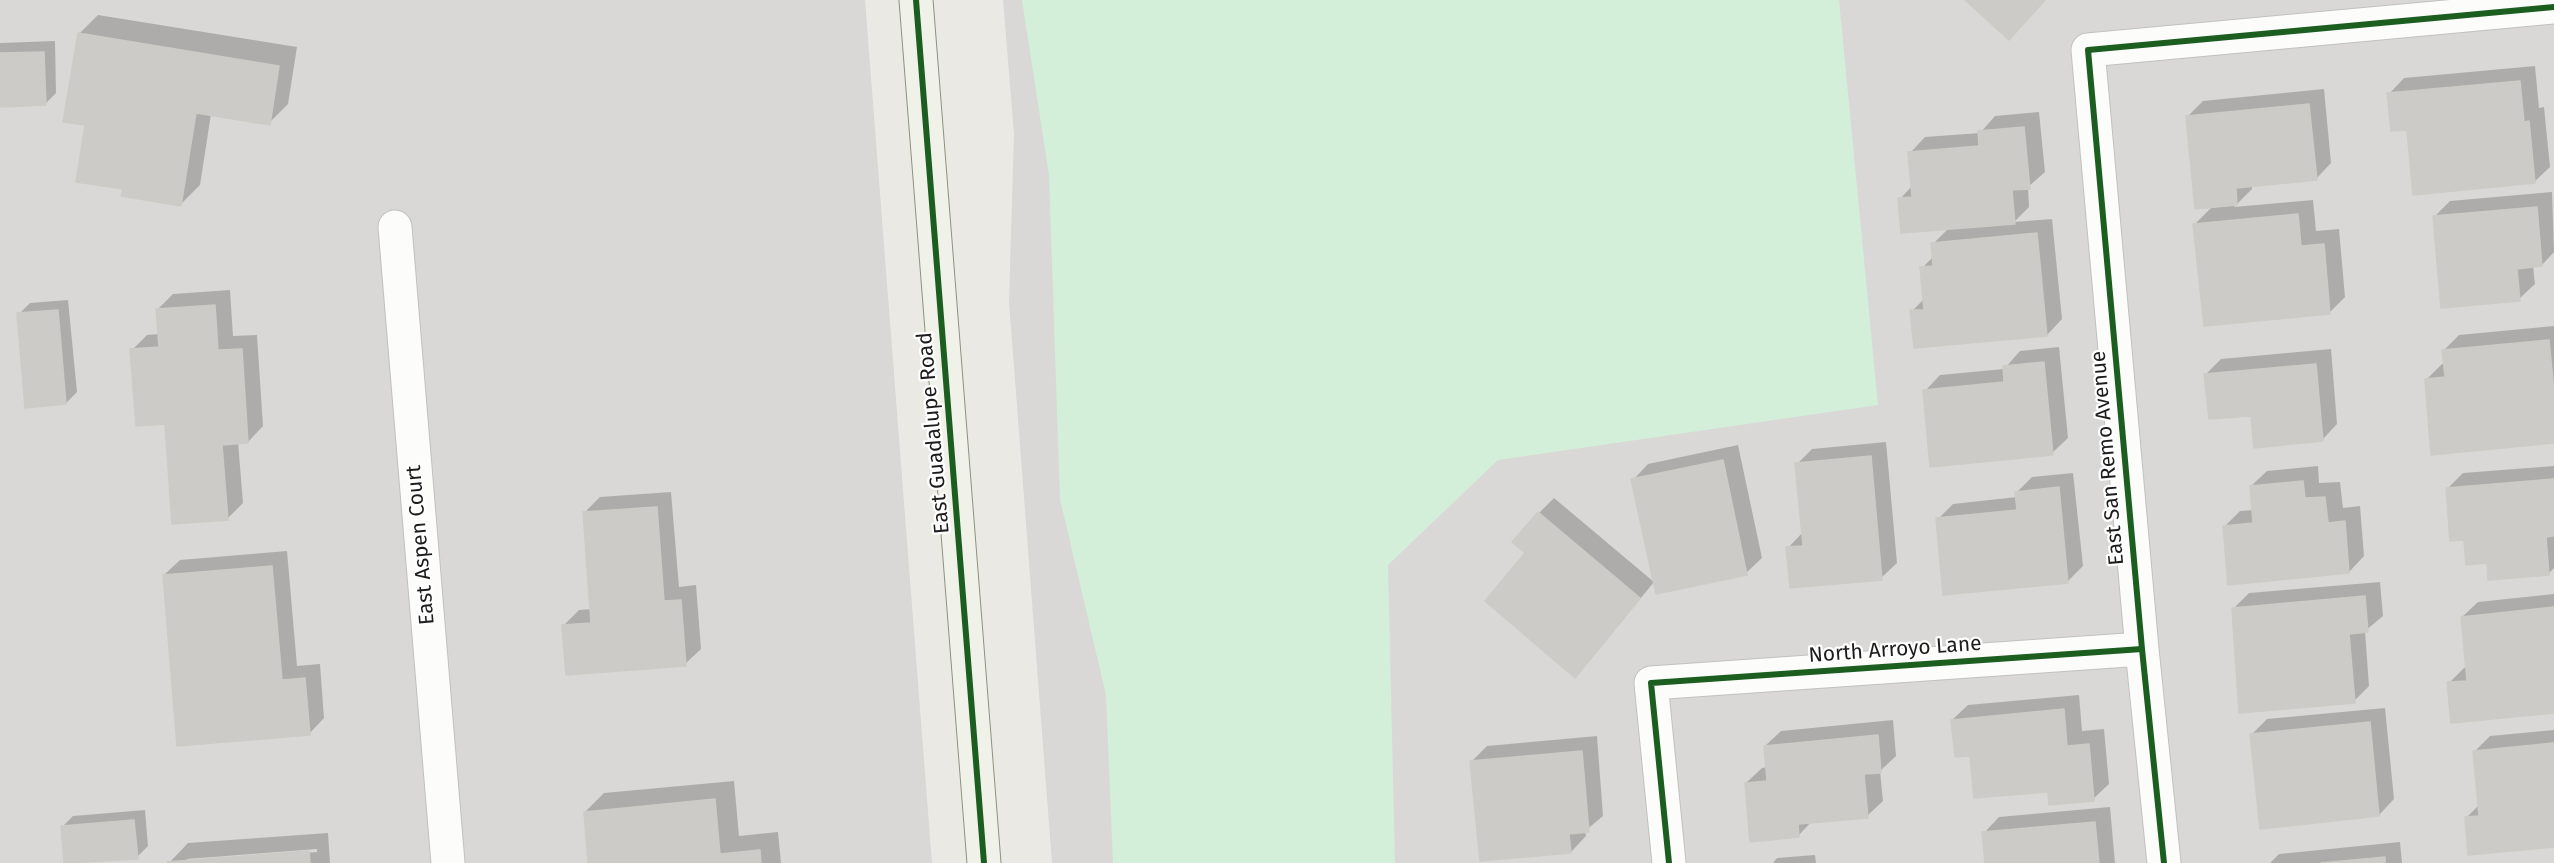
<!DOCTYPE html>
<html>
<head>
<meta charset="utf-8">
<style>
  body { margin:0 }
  canvas { display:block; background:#eae9e4 }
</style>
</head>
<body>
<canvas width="2554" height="863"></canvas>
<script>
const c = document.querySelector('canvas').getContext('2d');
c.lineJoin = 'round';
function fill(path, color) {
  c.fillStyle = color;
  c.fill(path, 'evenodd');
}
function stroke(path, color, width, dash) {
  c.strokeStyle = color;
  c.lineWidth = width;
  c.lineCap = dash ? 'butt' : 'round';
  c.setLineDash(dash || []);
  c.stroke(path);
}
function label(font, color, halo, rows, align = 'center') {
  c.font = font + ' "Fira Sans",sans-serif';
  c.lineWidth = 4.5;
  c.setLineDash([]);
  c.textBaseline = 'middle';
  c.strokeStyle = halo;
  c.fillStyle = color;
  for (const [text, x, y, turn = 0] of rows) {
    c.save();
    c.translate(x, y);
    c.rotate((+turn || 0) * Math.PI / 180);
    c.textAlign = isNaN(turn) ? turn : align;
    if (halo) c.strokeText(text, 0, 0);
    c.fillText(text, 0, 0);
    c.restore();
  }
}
const residential = new Path2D(`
  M0 0H865L932 863H0Z
  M1003 0H2554V863H1052L1009 302 1014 134Z`);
const park = new Path2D(`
  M1022 0H1839L1878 405 1498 460 1388 565 1395 863H1113L1106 695 1060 499 1049 175Z`);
const shadow = new Path2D(`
  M98 15 297 47 288 104 269 123 211 114 200 185 181 204 125 187 86 124 79 34Z
  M55 41 56 93 45 104 0 105V43Z
  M2535 66 2539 108 2544 107 2550 167 2534 182 2408 128 2389 94 2404 78Z
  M2324 89 2331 163 2316 179 2252 185V189L2234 207 2313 200 2316 231 2339 229 2345 297 2329 313 2194 225 2213 206 2188 116 2203 101Z
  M2039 112 2045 172 2028 187 2029 207 2014 222 2052 219 2062 319 2047 335 1912 311 1925 298 1922 268 1934 256 1933 244 1949 228 1900 199 1913 185 1910 153 1925 137 1980 133 1995 116Z
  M2552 192 2554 252 2542 265 2533 266 2535 284 2519 299 2434 217 2450 201Z
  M230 290 233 336 257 335 263 426 248 442H238L243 503 227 519 167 423 132 350 147 335 159 334 157 310 173 294Z
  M68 300 77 392 66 403 19 314 30 303Z
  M2554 326V442L2426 380 2442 364H2445L2444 350 2459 335Z
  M2059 347 2068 438 2052 453 1925 391 1940 375 2004 369 2020 351Z
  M2331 349 2337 424 2322 440 2252 414 2206 374 2221 359Z
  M1886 442 1897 563 1881 578 1788 548 1803 532 1797 464 1812 449Z
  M1738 445 1762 558 1746 573 1633 480 1648 464Z
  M2318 466 2319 483 2340 482 2343 508 2360 506 2364 556 2349 572 2224 527 2240 511 2253 510 2251 486 2267 471Z
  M2554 466V568L2548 574 2488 562 2465 538 2448 488 2463 473Z
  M2073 473 2083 566 2067 582 1938 519 1953 504 2017 497V492L2032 477Z
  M671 492 679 587 696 585 701 649 685 664 564 625 579 610 592 609 584 513 600 497Z
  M1554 498 1654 582 1590 660 1575 676 1527 553 1539 513Z
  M287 551 297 666 320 664 324 718 309 734 164 575 180 560Z
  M2380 582 2383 616 2365 631 2369 686 2354 701 2233 609 2249 593Z
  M2554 594V711L2449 683 2464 668 2468 667 2462 617 2478 602Z
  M2079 695 2082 731 2104 729 2109 784 2093 799 2049 790 1952 720 1968 705Z
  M2385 708 2394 799 2379 815 2252 734 2267 719Z
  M1893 720 1896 756 1880 771 1883 801 1867 816 1812 821 1798 836 1746 783 1762 768 1767 767 1765 746 1781 731Z
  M2554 730V846L2466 818 2479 805 2474 752 2490 736Z
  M1597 736 1603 816 1585 831 1586 836 1571 852 1472 761 1487 746Z
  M734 781 739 836 778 832 781 863H590L585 812 604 793Z
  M2110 807 2115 863H1986L1984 833 1999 817Z
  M145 810 148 846 137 857 66 863 62 827 73 816Z
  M328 833 330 863H169L188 843ZM317 849V852L187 862V859Z
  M2400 842 2402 863H2270L2279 854Z
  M1815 855 1816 863H1773L1777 858Z`);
const building = new Path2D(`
  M1965 0H2045L2009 40Z
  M78 33 279 66 270 125 196 113 181 206 121 196 123 189 76 182 85 125 63 122Z
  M44 52 46 105 0 107V53Z
  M2520 81 2524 122 2529 121 2535 183 2413 195 2407 130 2391 131 2387 93Z
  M2309 104 2317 180 2236 188 2237 205 2195 209 2186 116Z
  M2024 127 2030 189 2012 190 2015 224 1901 233 1898 198 1912 197 1908 152 1979 146 1978 131Z
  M2537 207 2542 266 2517 269 2520 301 2441 308 2433 216Z
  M2298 214 2301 246 2324 244 2330 314 2204 326 2193 224Z
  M2037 233 2047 336 1914 348 1910 310H1924L1920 267 1933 266 1931 243Z
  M215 305 218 350 242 349 248 443 222 445 228 520 172 524 165 424 136 426 130 349 159 347 156 309Z
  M58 310 66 404 25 408 17 313Z
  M2549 340 2554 392V443L2431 455 2425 379 2445 377 2442 350Z
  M2044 362 2053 455 1930 467 1923 390 2004 382 2003 366Z
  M2316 364 2323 441 2254 448 2251 416 2209 419 2204 374Z
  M1871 456 1882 580 1790 588 1786 547 1803 546 1795 463Z
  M1723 460 1747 575 1656 594 1631 479Z
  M2554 479V536L2546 537 2549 575 2488 580 2487 563 2466 565 2464 540 2450 541 2446 488Z
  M2303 481 2305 498 2325 497 2328 523 2345 521 2349 573 2228 585 2223 526 2253 523 2250 486Z
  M2059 487 2068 583 1943 595 1936 518 2017 510 2015 492Z
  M657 507 664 601 681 600 686 666 566 675 562 625 591 623 583 512Z
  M1538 512 1640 598 1575 678 1485 601 1525 553 1512 542Z
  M272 566 282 680 305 678 310 735 177 746 163 575Z
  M2365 596 2368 632 2349 634 2355 703 2239 713 2232 608Z
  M2554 607V713L2451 723 2447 682 2467 681 2461 617Z
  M2064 709 2067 746 2089 744 2094 801 2049 805 2048 792 1974 798 1970 756 1955 757 1951 720Z
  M2370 722 2379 816 2260 829 2250 734Z
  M1878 735 1881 773 1864 774 1868 818 1798 824 1799 837 1750 842 1745 783 1767 781 1764 746Z
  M2554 743V847L2468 855 2465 817 2479 816 2473 751Z
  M1582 751 1589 832 1569 834 1571 853 1480 861 1470 761Z
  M715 799 720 854 760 850 761 863H588L584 812Z
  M134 820 138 859 64 863 61 826Z
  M2095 822 2099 863H1985L1982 832Z
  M309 851 310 863H167V862Z
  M2385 857V863H2321Z`);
const street = new Path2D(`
  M395 227 448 863
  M1669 863 1651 683 2142 649
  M2164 863 2142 649 2088 50 2554 7`);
const secondary = new Path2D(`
  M916 0 984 863`);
const cycleway = new Path2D(`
  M916 0 984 863
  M1669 863 1651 683 2142 649
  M2164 863 2142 649 2088 50 2554 7`);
const streetNames = [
  ["East Guadalupe Road",934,433,-95],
  ["East San Remo Avenue",2108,458,-95],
  ["East Aspen Court",421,545,-95],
  ["North Arroyo Lane",1895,650,-4]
];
fill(residential, '#d9d8d6');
fill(park, '#d3efda');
fill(shadow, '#0003');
fill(building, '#cdcbc7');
stroke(building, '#cdcbc6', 1.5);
stroke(street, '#c1c1bf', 35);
stroke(secondary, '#8c927e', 35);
stroke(street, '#fcfcfb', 33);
stroke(secondary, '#f0f2ea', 33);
stroke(cycleway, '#1b5e20', 6);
label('21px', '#1c1c1c', '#fff', streetNames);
</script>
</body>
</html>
